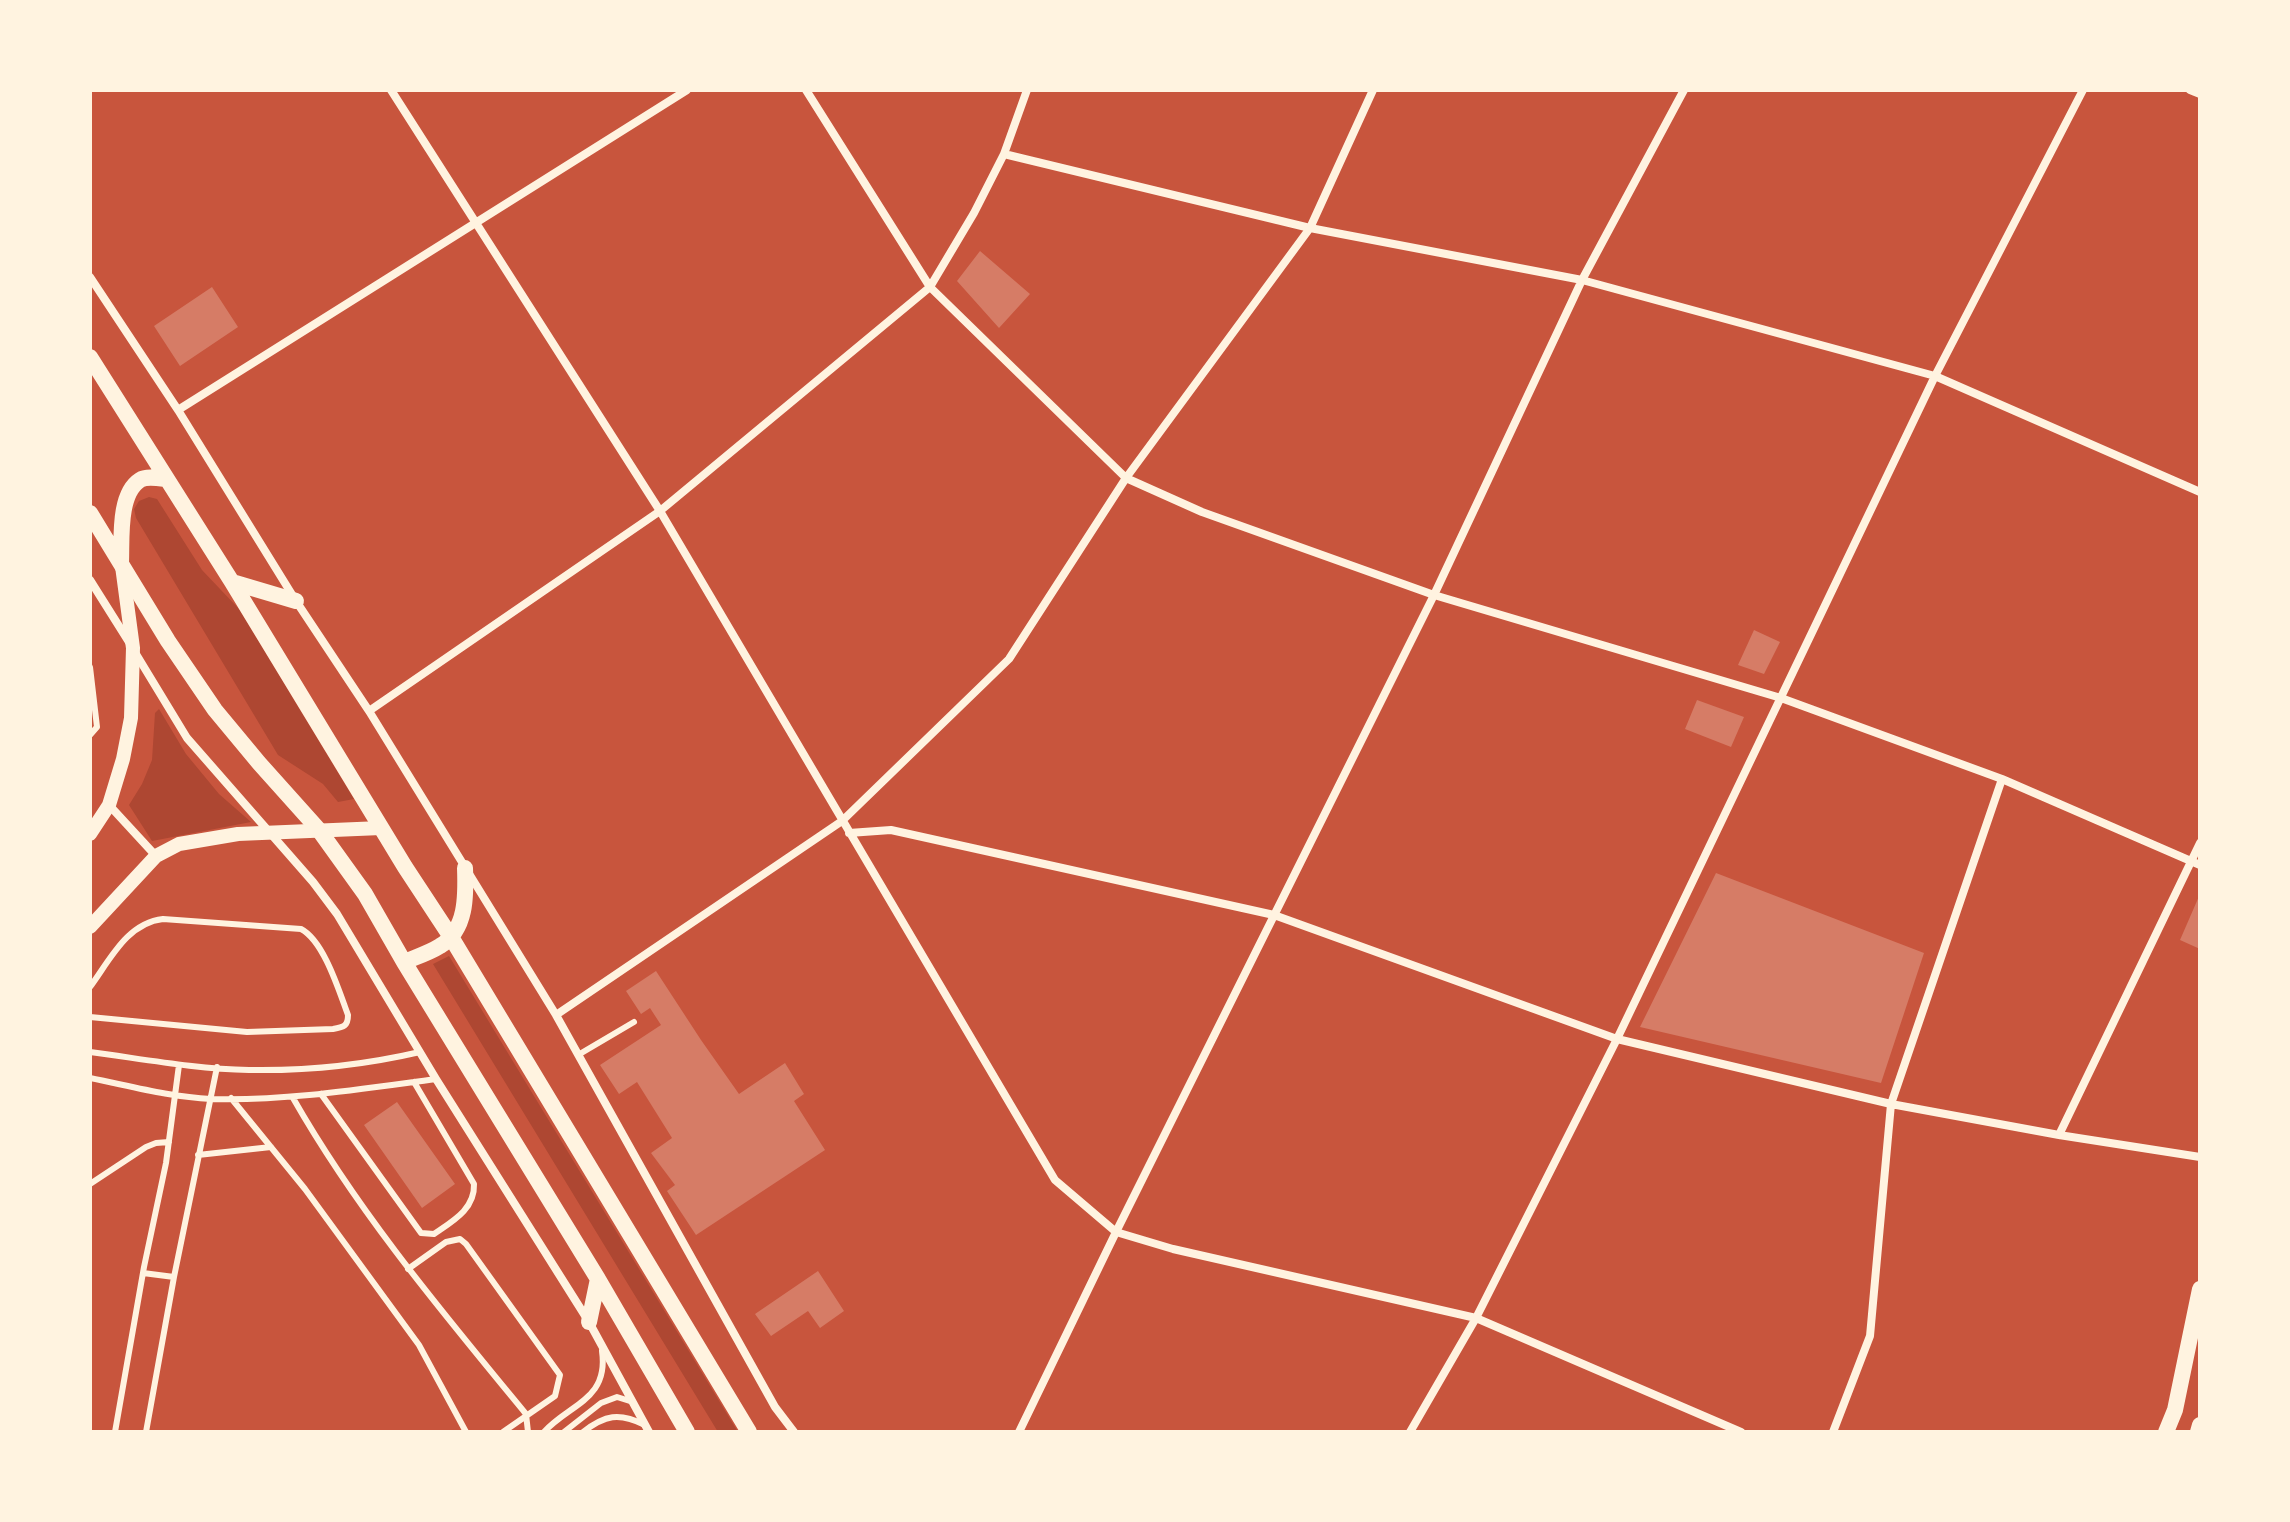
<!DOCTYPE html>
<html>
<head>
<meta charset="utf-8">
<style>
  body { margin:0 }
  #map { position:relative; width:2290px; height:1522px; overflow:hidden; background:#c8553d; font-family:"Crimson Pro",serif }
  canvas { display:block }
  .frame { position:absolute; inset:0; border:92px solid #fff3e0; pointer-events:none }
</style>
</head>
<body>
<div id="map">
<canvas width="2290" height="1522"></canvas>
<div class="frame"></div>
</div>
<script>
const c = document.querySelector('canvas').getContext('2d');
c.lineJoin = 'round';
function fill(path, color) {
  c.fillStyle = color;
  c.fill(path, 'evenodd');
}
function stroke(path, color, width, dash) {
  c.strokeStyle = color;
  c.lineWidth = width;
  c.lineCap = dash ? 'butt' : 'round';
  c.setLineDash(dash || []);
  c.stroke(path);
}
const green = new Path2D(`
  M149 497 157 499 202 570 239 609 354 799 338 802 323 784 278 755 136 518 134 509 139 501Z
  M159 709 186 754 219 794 251 822 152 841 129 805 142 784 152 760 155 713Z
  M449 956 738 1432H718L433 964Z`);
const building = new Path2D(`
  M980 251 1030 294 999 328 957 281Z
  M212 287 238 327 180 366 154 326Z
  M1754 630 1780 642 1764 674 1738 665Z
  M1697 700 1744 717 1731 747 1685 729Z
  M1716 873 1924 953 1881 1083 1640 1027Z
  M2200 894V949L2180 940Z
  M656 971 701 1040 739 1094 785 1063 804 1094 794 1101 825 1150 696 1235 667 1191 675 1185 651 1153 672 1138 637 1082 619 1094 600 1065 661 1025 650 1008 641 1014 626 991Z
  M397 1102 455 1184 422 1208 364 1125Z
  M818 1271 844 1311 820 1328 808 1311 771 1336 755 1314Z`);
const service = new Path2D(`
  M90 667 97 727 90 735
  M90 987C110 960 127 923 163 919L301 929C324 941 339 991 348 1015 348 1026 344 1027 333 1029L247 1032 90 1017
  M90 1052C143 1059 196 1069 249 1070 307 1071 364 1065 420 1052
  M578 1055 634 1022
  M90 1078C130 1086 170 1097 211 1099 287 1101 361 1089 436 1079
  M321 1094 421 1233 434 1234C453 1221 475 1209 474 1184L414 1082
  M231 1098 305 1189 419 1345 466 1432
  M293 1098C358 1212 443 1313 526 1414L528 1432
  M198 1155 271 1147
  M90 1184 146 1147 156 1143 169 1142
  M408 1269 446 1242 460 1239 466 1244 560 1375 555 1396 503 1432
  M143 1273 174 1277
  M115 1432 144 1267 166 1163 179 1065
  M146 1432 174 1277 217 1067
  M544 1432C569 1404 609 1400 602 1351
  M564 1432 601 1403 617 1397 633 1402
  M583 1432C605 1415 619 1412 645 1425`);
const minor = new Path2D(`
  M391 90 660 511 1055 1180 1116 1232 1173 1249 1476 1318 1741 1432
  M806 90 930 287 1126 478 1202 512 1434 595 1781 698 2002 779 2200 865
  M2190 90 2200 94
  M1004 154 1310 228 1582 280 1935 376 2200 492
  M90 277 178 410 296 601 369 711 556 1015 775 1407 794 1432
  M178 410 687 90
  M90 580 129 642
  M136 654 187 738 313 882 337 914 436 1079 589 1322 649 1432
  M369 711 660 511 930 287 974 213 1004 154 1027 90
  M109 805 156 856
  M849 833 891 830 1274 915 1617 1039 1891 1104 2059 1135 2200 1157
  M556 1015 842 821 1009 659 1126 478 1310 228 1373 90
  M2059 1135 2200 843
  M1019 1432 1116 1232 1434 595 1582 280 1684 90
  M1410 1432 1476 1318 1617 1039 1935 376 2083 90
  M1833 1432 1870 1336 1891 1104 2002 779`);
const tertiary = new Path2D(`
  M90 834 109 805 123 759 131 718 133 648 122 566
  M90 927 156 856 179 844 238 834 381 828`);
const secondary = new Path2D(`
  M90 357 232 582 405 867 451 937 749 1432
  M90 513 168 641 215 710 259 763 319 830 365 894 404 962 598 1279 687 1432
  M121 562C122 539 118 494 140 480 146 476 158 478 166 479
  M232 582 296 601
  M404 962C416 957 429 953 440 946 467 930 466 895 465 868
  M589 1322 598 1279
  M2166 1432 2175 1410 2200 1289
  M2198 1432 2200 1425`);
fill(green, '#ae4732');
fill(building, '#d67c66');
stroke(service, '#fff3e0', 6);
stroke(minor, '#fff3e0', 8);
stroke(tertiary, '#fff3e0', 14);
stroke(secondary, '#fff3e0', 16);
</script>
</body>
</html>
